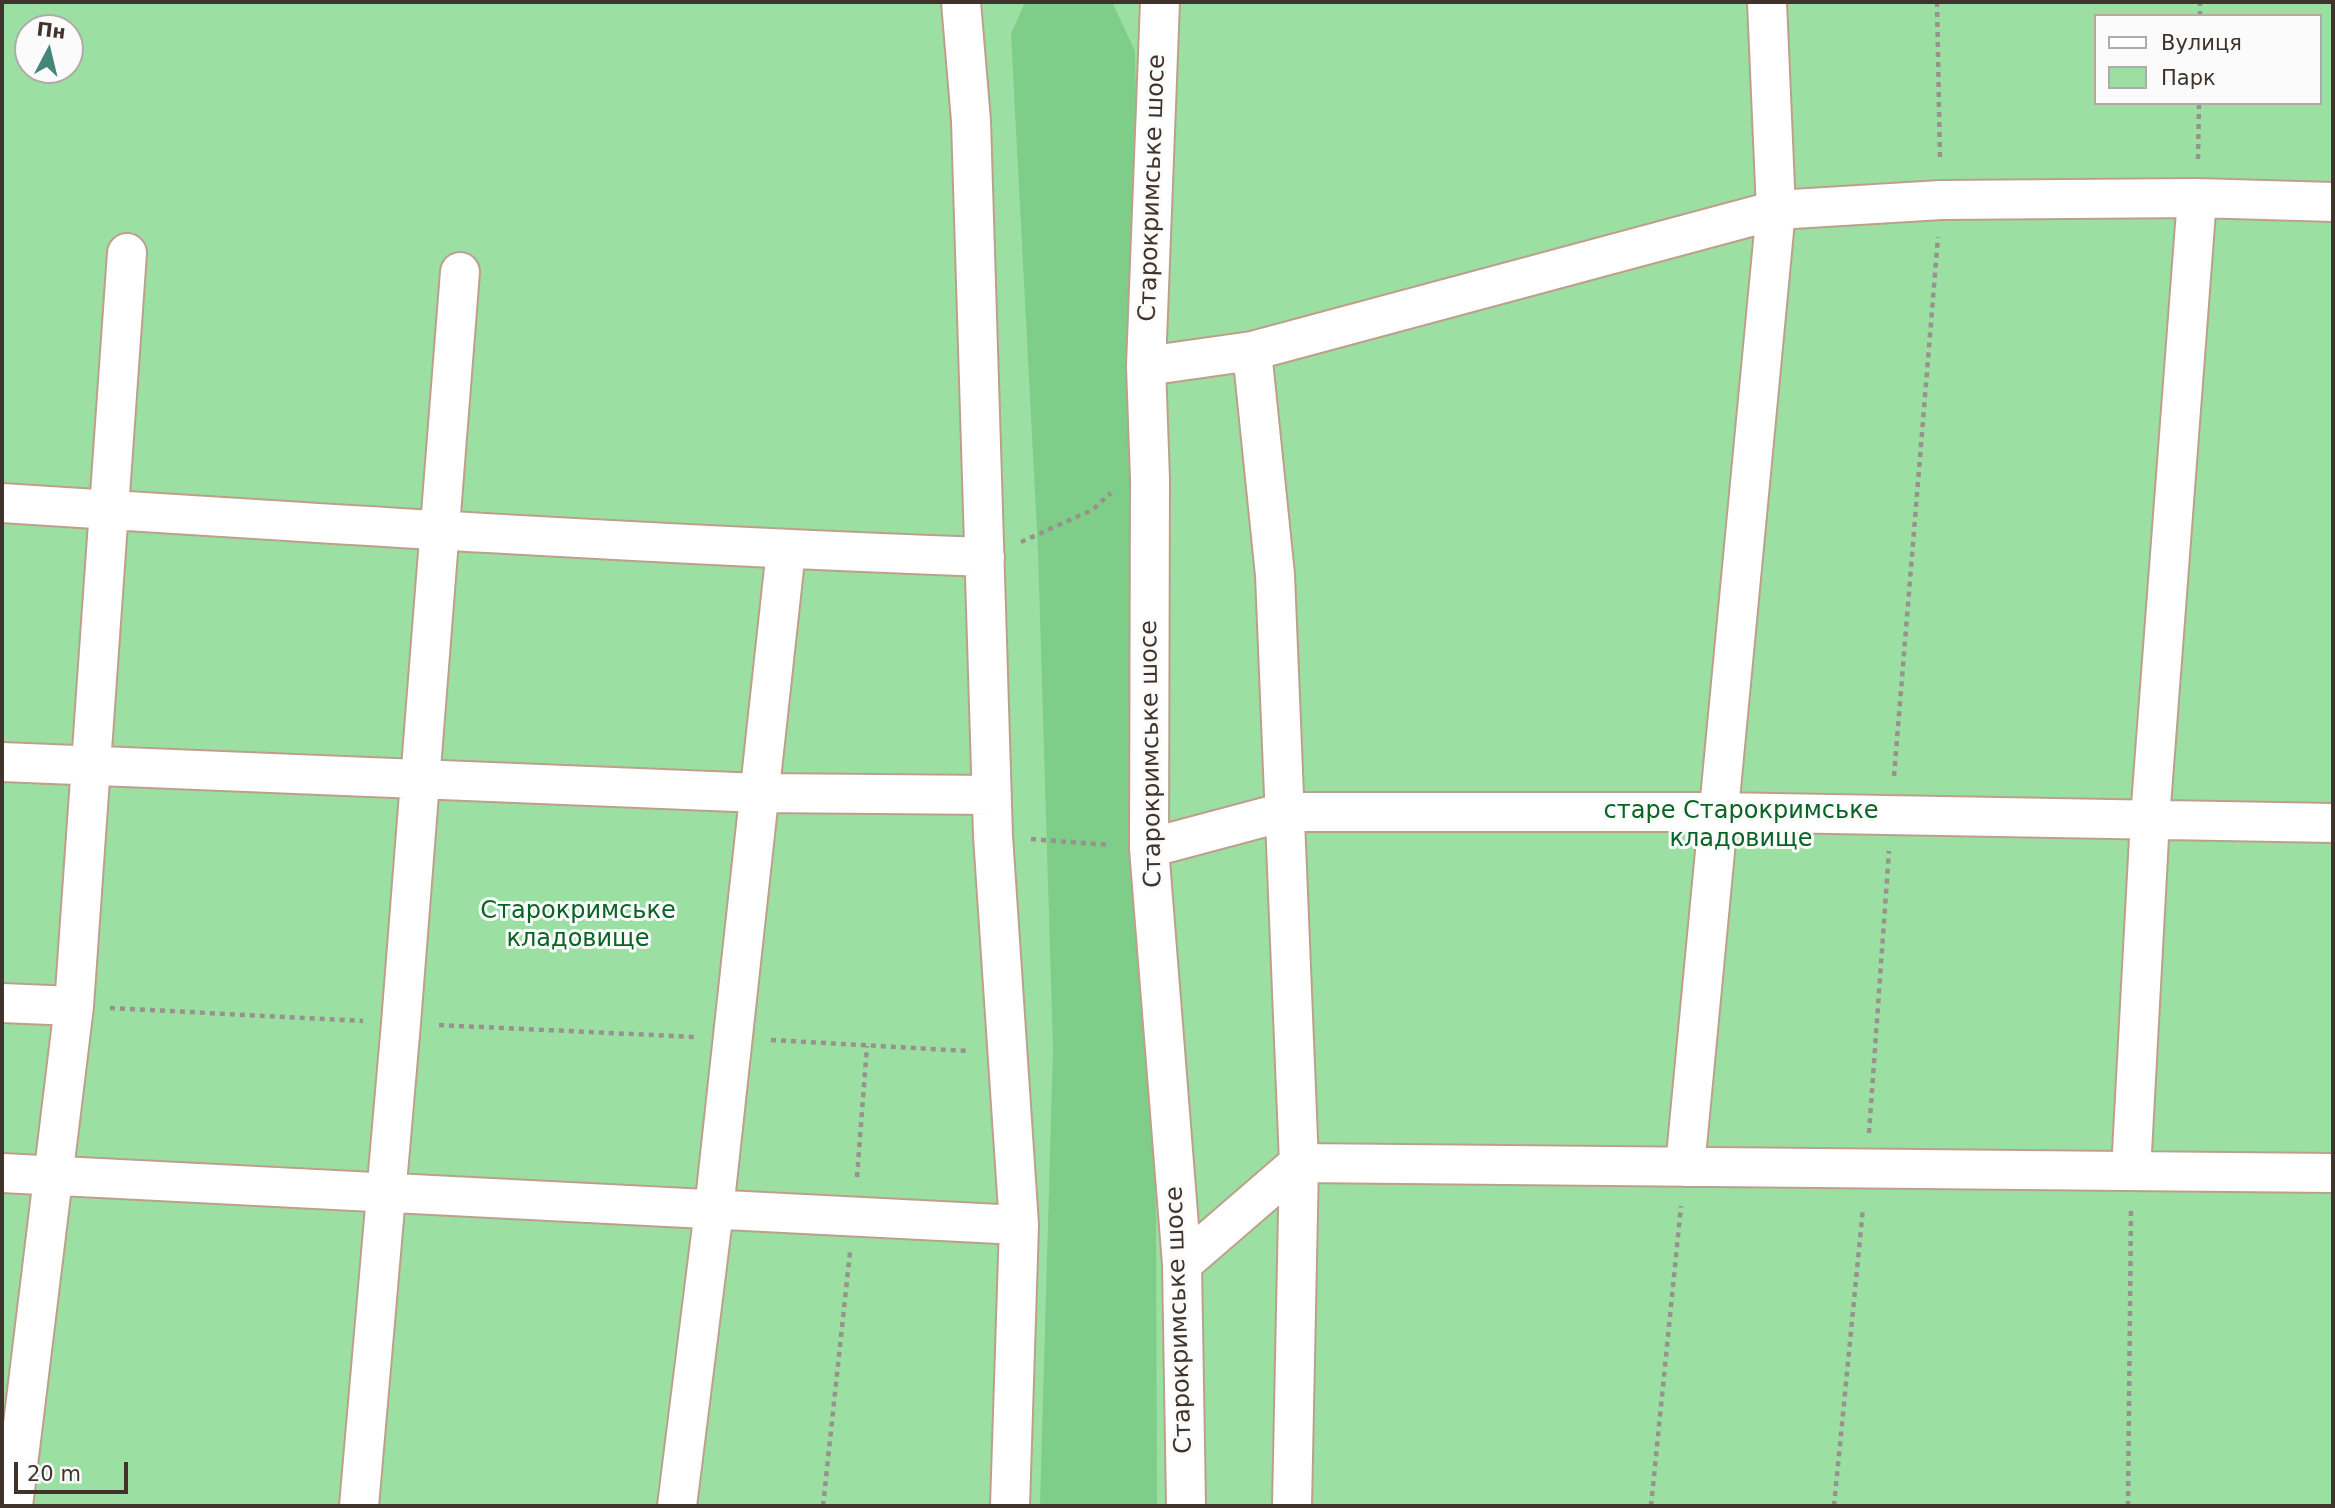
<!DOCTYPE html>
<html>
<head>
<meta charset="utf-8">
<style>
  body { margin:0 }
  #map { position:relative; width:2335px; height:1508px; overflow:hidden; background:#fbfbfb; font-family:"DejaVu Sans",sans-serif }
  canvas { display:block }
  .frame { position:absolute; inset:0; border:4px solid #3f332b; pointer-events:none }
  .legend { position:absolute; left:2094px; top:14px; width:228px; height:91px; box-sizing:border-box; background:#fbfbfb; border:2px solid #b0aba8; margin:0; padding:9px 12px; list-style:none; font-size:21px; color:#3f332b }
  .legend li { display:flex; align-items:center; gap:14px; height:35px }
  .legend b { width:35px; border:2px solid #b0aba8 }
  .north { position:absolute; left:14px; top:14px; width:70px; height:70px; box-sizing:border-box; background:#fbfbfb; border:2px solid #b0aba8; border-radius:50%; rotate:7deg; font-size:19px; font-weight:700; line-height:28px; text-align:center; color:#3f332b }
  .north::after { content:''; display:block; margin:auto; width:24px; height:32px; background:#448677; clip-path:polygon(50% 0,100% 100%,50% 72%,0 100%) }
  .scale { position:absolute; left:14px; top:1462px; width:114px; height:32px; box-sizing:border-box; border:4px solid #3f332b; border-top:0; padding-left:9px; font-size:21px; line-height:24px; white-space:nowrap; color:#3f332b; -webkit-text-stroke:5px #fbfbfb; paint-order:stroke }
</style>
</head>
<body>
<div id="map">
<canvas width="2335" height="1508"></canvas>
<div class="frame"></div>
<ul class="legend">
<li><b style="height:9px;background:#fff"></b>Вулиця</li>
<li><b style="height:19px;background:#9bdfa2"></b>Парк</li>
</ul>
<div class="north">Пн</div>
<div class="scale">20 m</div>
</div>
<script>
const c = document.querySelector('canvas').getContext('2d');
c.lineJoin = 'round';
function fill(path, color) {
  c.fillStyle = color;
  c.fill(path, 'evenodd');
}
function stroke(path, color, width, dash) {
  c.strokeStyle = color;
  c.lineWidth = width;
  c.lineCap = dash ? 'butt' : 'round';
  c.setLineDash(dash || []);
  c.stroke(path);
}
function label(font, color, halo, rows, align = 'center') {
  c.font = font + ' "DejaVu Sans",sans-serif';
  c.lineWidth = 6;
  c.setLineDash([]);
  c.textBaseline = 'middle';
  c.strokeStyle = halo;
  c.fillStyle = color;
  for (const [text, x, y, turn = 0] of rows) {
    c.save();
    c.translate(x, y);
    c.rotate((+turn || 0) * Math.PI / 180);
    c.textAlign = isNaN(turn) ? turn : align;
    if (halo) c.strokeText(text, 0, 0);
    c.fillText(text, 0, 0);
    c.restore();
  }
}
const green = new Path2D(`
  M2 2H2333V1506H2ZM2095 16H2319V103H2095ZM28 28H70V70H28Z`);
const forest = new Path2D(`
  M1025 2H1112L1135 51 1156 1218 1157 1506H1040L1053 1048 1038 550 1011 34Z`);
const path = new Path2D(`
  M1937 2 1940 162
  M2200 16V2
  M2198 159 2199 103
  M1021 542 1092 510 1111 493
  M1894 776 1938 237
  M1031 839 1110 845
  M110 1008 363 1021
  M439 1025 696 1037
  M771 1040 968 1051
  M1869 1133 1889 851
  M857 1177 867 1046
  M823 1506 850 1252
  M1651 1506 1681 1206
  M1834 1506 1863 1208
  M2128 1506 2131 1210`);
const minor = new Path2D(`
  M961 2 971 121 993 836 1019 1225 1010 1506
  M1160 2 1146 366 1150 479 1149 848 1182 1264 1186 1506
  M1252 351 1275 575 1299 1163 1292 1506
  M1146 366 1252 351 1776 210 1941 200 2197 198 2333 202
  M2 503C329 524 657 545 985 557
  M2 762 760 793 992 795
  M1149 848 1284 812H1719L2333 823
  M2 1003 74 1006
  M1685 1167 1776 210 1767 2
  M2131 1171 2150 819 2197 198
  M2 1173 1019 1225
  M1182 1264 1299 1163 2333 1173
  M13 1506 74 1006 127 253
  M359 1506 401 1023 460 272
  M677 1506 714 1210 786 550`);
const streetNames = [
  ["Старокримське шосе",1153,188,-88],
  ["Старокримське шосе",1152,754,-91],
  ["Старокримське шосе",1180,1320,-92]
];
const parkNames = [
  ["старе Старокримське",1741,812],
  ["кладовище",1741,840],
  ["Старокримське",578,912],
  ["кладовище",578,940]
];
fill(green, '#9bdfa2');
fill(forest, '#7ecd88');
stroke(minor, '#be9f8c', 42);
stroke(path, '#98928e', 4.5, [5, 5]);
stroke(minor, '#fff', 38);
label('24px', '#3f332b', '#fbfbfb', streetNames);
label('24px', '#086324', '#fbfbfb', parkNames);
</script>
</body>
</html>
